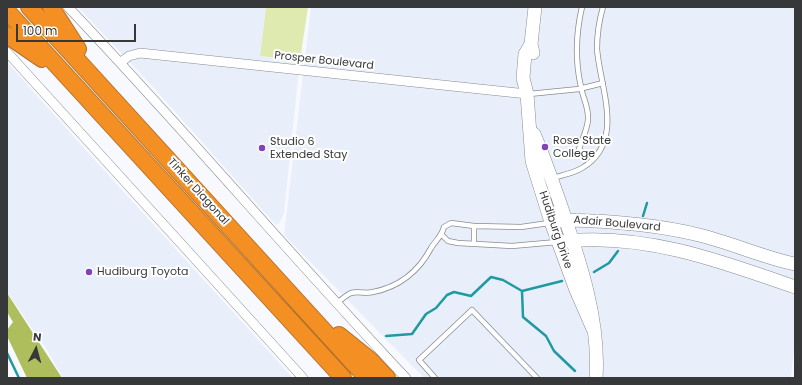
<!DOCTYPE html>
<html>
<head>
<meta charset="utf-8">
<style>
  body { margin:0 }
  #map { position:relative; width:802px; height:385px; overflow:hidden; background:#f7f9fe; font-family:Poppins,sans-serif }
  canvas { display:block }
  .frame { position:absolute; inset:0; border:8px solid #37383a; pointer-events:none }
  .north { position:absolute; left:16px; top:329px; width:40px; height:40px; -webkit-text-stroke:3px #fff; paint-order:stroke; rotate:6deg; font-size:11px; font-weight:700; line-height:16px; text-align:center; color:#37383a }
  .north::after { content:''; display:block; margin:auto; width:14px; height:18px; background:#37383a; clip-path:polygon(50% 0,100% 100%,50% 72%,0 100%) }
  .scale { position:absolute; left:16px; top:24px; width:120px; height:18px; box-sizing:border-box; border:2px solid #37383a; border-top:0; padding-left:5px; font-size:12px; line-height:14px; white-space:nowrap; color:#37383a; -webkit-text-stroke:3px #fff; paint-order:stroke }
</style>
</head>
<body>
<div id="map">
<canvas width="802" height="385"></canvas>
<div class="frame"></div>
<div class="north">N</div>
<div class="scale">100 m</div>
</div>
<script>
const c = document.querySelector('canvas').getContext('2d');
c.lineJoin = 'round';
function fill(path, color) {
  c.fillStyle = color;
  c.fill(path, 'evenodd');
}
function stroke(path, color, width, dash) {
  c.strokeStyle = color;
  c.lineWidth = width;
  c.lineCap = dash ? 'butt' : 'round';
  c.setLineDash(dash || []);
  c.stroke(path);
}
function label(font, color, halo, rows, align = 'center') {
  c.font = font + ' Poppins,sans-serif';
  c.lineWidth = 4;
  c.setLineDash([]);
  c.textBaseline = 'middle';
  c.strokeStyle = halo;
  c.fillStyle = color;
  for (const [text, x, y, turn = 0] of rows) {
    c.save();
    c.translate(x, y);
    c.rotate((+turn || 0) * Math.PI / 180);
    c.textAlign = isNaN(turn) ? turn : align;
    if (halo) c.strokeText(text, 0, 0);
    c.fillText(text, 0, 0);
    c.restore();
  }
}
const built = new Path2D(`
  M78 7H266L260 56 300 60 284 213 280 222 276 225 152 86Z
  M311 7H795V340L791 378H424L284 235Z
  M7 62 82 146 293 378H63L47 350 7 292Z`);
const green = new Path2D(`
  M266 7H308L300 60 260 56Z`);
const forest = new Path2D(`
  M7 293 62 378H27L7 336V330L13 322 7 312Z`);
const stream = new Path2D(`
  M643 216 647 203
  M594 272 609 263 618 251
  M522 291 562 281
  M386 336 412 334 426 314 436 308 447 295 454 292 471 296 491 277 503 280 522 291 523 317 546 336 554 351 575 371
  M7 353 19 378`);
const lane = new Path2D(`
  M582 7C576 33 575 61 581 87 583 99 589 107 588 120 587 130 582 140 579 149L584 154 595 157
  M529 94 579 89 603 83
  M553 178C563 175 574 173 582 168 626 142 600 88 597 49 597 35 599 21 603 7
  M442 235 448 241 458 243 512 246 557 242
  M474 244V226
  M336 304C341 300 346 295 351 293 358 291 366 294 373 292 399 287 419 271 431 248 436 240 442 236 444 227L451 223 474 226 521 227 549 223
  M435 378 419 360 472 310 537 378`);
const street = new Path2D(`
  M68 7C183 128 291 256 406 378
  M7 52 303 378
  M121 62 129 56 140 53 527 94`);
const secondary = new Path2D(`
  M531 44 525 54 523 78 527 94 532 161 551 222 576 290 593 329
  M533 53 531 44 535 7
  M534 134C545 159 553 183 562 209 580 262 600 321 596 378
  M558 221 566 220C611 221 655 224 699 235 732 243 762 257 795 264
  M566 241C645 233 721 261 795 287`);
const highway = new Path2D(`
  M29 7 367 378
  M51 7 78 49
  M7 11 343 378
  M7 35 42 59
  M339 335 370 360 387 378`);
const markers = [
  [545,147,4,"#8043b9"],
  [262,148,4,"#8043b9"],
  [89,272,4,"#8043b9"]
];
const streetNames = [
  ["Prosper Boulevard",324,61,6],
  ["Tinker Diagonal",198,192,48],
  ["Adair Boulevard",617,224,5],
  ["Hudiburg Drive",555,230,71]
];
const poiNames = [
  ["Rose State",553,141],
  ["College",553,154],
  ["Studio 6",270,142],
  ["Extended Stay",270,155],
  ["Hudiburg Toyota",97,272]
];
fill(built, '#e8effa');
fill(green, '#deeaaf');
fill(forest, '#aebe5d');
stroke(stream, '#1f99a2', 2.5);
stroke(lane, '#8a8c90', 6);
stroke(street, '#8a8c90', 10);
stroke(secondary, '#8a8c90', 14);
stroke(highway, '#b2712b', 18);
stroke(lane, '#fff', 4.5);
stroke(street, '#fff', 9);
stroke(secondary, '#fff', 13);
stroke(highway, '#f49023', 16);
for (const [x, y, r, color] of markers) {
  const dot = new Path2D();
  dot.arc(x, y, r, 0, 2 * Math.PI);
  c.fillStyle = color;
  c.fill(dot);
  stroke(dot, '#fff', 1.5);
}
label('11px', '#37383a', '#fff', streetNames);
label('11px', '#37383a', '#fff', poiNames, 'left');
</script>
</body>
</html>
